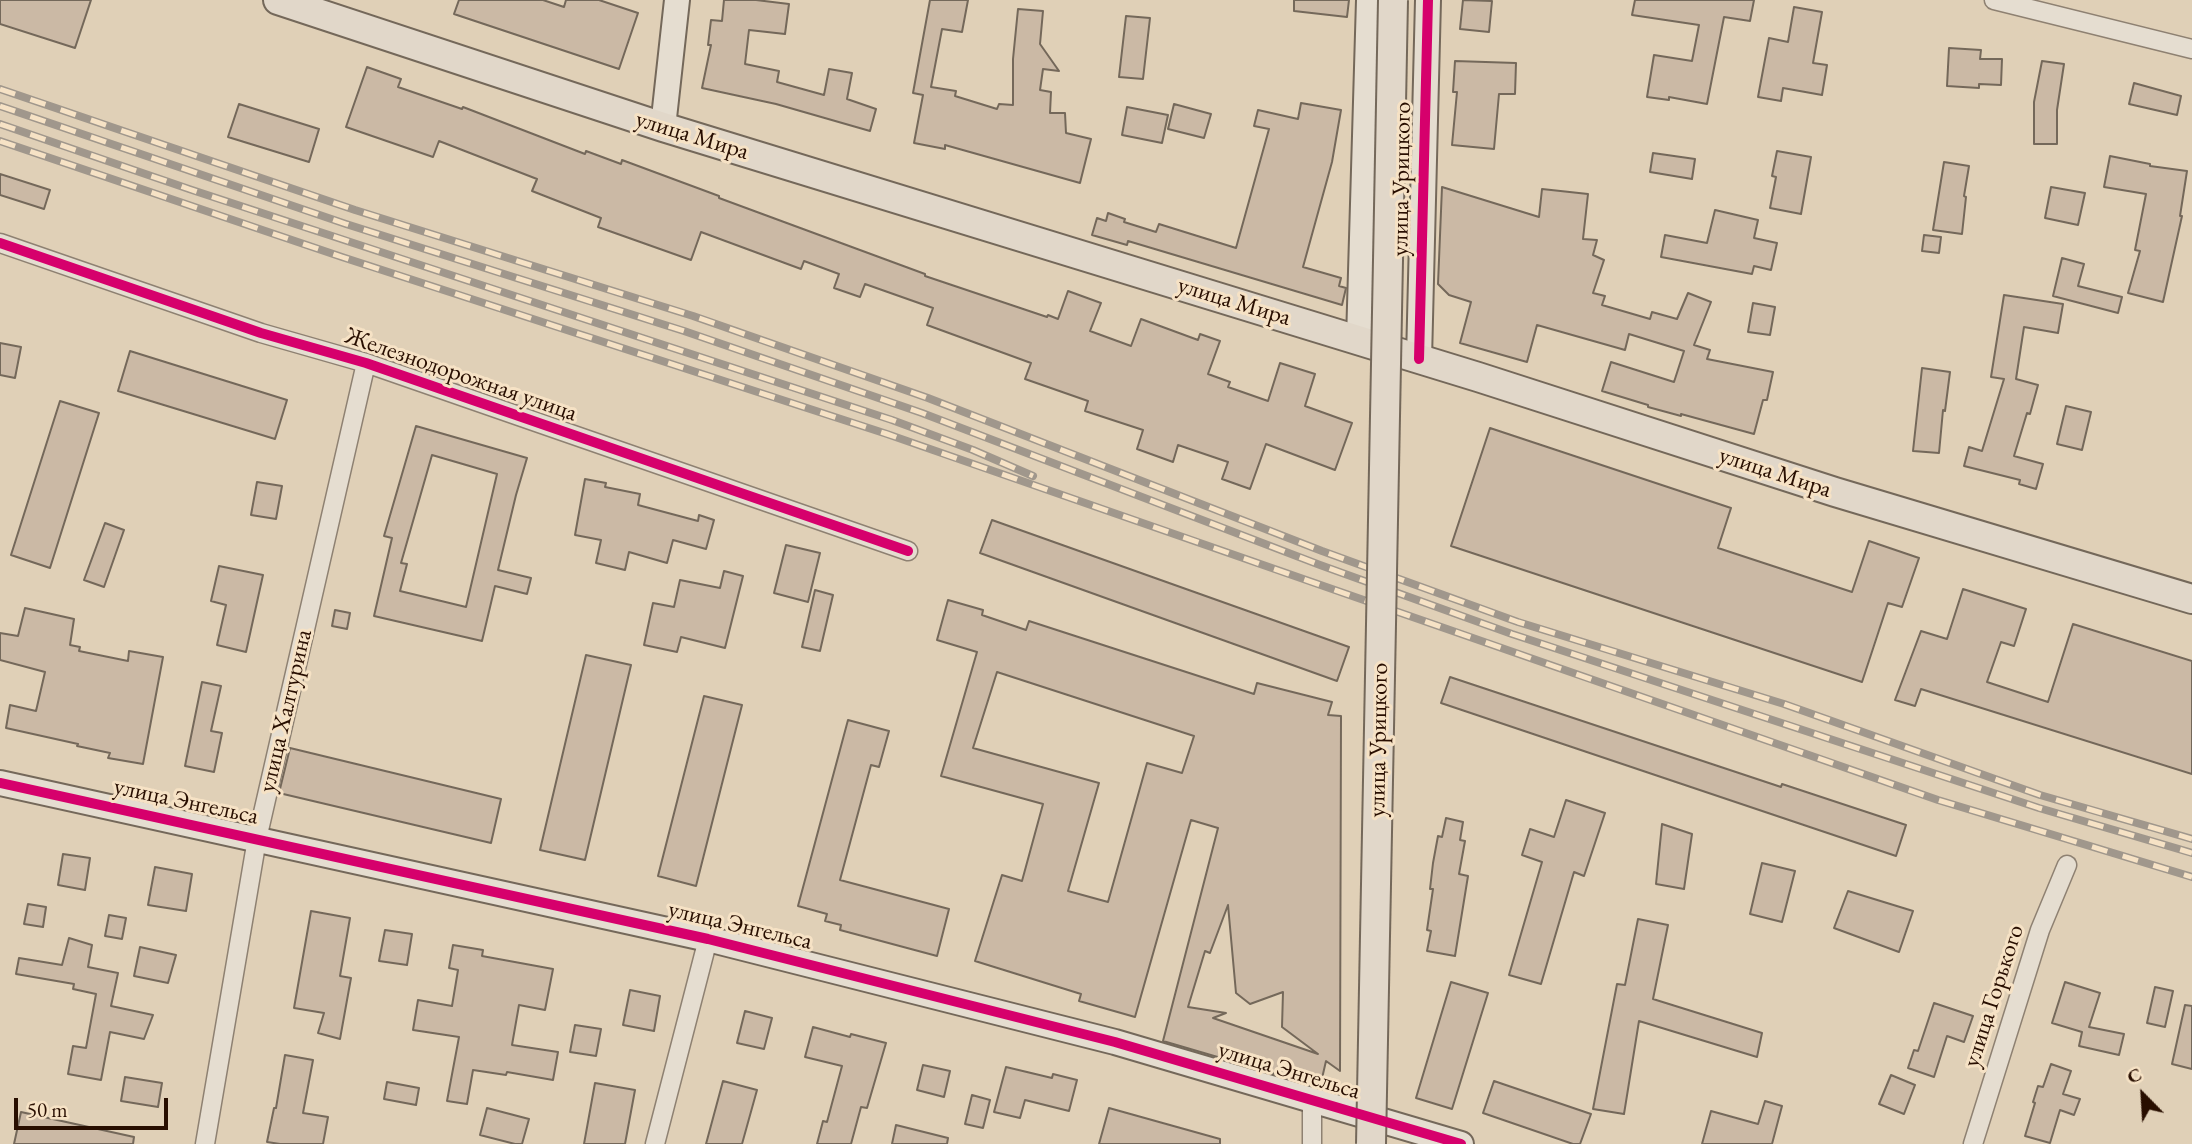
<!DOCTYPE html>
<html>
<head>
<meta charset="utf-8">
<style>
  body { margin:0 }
  #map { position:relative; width:2192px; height:1144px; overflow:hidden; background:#e0d0b7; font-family:"EB Garamond",serif }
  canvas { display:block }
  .north { position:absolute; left:2108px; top:1060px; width:70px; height:70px; -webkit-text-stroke:5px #f6e2c5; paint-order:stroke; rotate:336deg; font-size:19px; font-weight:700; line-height:28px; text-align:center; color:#280e00 }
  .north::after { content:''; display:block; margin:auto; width:24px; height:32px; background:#280e00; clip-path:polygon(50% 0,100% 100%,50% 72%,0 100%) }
  .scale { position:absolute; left:14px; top:1098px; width:154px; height:32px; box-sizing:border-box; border:4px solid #280e00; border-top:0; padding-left:9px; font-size:21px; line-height:24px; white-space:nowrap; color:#280e00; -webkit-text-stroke:5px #f6e2c5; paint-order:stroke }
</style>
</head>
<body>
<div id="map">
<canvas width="2192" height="1144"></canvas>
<div class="north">С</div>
<div class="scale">50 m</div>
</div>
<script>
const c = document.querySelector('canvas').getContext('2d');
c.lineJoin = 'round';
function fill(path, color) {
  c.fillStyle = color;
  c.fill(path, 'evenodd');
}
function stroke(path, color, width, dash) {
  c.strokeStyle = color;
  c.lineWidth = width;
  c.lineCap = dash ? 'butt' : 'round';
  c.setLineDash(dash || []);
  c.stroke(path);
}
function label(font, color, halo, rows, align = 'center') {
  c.font = font + ' "EB Garamond",serif';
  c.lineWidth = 6;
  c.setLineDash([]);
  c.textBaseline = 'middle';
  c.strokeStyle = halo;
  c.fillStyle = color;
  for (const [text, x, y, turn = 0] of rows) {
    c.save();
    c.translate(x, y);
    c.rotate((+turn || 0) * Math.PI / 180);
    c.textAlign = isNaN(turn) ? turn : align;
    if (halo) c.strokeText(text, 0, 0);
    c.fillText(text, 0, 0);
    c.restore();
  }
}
const building = new Path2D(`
  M0 0H91L75 48 0 24Z
  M459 0H543L564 7 566 0H599L638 13 619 69 454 14Z
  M724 0H756L789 4 785 34 749 30 745 64 779 71 777 82 824 95 829 69 852 73 847 99 876 109 870 131 776 104 702 88 711 45H708L711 20 722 21Z
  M930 0H968L962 32 942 29 931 87 956 91 955 96 997 109 999 104 1013 105V59L1018 9 1043 11 1040 44 1059 71 1043 69 1040 90 1051 92 1050 113H1065L1066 133 1091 139 1080 183 945 145V149L914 143 923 95 913 93Z
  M1294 0H1349L1347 17 1294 11Z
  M1463 0 1492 1 1489 32 1460 29Z
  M1635 0H1754L1750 21 1724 17 1707 104 1669 97V100L1647 97 1654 55 1692 61 1699 25 1632 15Z
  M1794 7 1822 12 1813 63 1827 65 1822 95 1783 88 1781 101 1758 97 1769 38 1788 42Z
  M1126 16 1150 18 1143 79 1119 77Z
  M1949 48 1981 50 1980 59H2002L2001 85 1979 84V88L1947 86Z
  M1455 61 1516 63 1515 94H1499L1494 149 1452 145 1457 92H1453Z
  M2042 61 2064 64 2057 110V144H2034V102Z
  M367 67 401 79 398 87 462 109 463 107 585 154 586 151 621 164 622 160 719 196V198L925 274V276L1047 317 1048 315 1058 319 1068 291 1101 303 1090 331 1131 346 1141 319 1198 340 1200 334 1220 341 1208 374 1230 382 1228 387 1268 401 1280 363 1315 374 1305 406 1352 423 1335 470 1266 444 1250 489 1222 479 1228 462 1178 445 1173 462 1137 449 1143 430 1085 411 1088 401 1025 379 1031 363 927 325 933 308 865 284 860 297 834 288 839 274 804 261 801 269 701 232 691 260 598 227 601 218 532 191 537 179 439 141 433 157 346 127Z
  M2134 83 2181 96 2177 115 2129 104Z
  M1301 103 1341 110 1332 162 1303 267 1341 278 1339 286 1346 288 1342 305 1128 241 1127 245 1092 235 1097 218 1106 221 1108 213 1125 219 1124 222 1156 232 1159 224 1236 248 1269 129 1254 126 1258 110 1298 119Z
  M239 104 319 129 309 162 228 137Z
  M1174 104 1211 114 1204 138 1168 129Z
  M1127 107 1168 115 1162 143 1122 135Z
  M1777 151 1811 157 1801 214 1770 208 1776 177 1772 176Z
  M1653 153 1695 159 1692 179 1650 172Z
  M2110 156 2150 164V166L2187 171 2180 216H2182L2163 302 2128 293 2140 251 2135 250 2146 194 2104 187Z
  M1944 162 1969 166 1964 196 1966 197 1962 234 1933 230Z
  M0 174 50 190 44 209 0 195Z
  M1442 187 1539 217 1542 189 1588 194 1583 239 1597 240 1593 255 1604 260 1593 293 1605 296 1602 305 1650 319 1652 312 1677 319 1688 293 1711 302 1694 345 1710 350 1707 359 1773 372 1767 400H1763L1754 434 1681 414V416L1648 407V405L1602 391 1611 362 1674 382 1684 351 1629 334 1625 350 1537 325 1527 362 1460 343 1471 302 1449 295 1438 284Z
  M2051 187 2085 193 2078 225 2045 218Z
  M1715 210 1758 220 1754 238 1777 243 1771 270 1754 266 1752 274 1661 257 1665 235 1707 243Z
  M1924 235 1941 237 1939 253 1922 251Z
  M2062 258 2084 264 2078 286 2122 297 2118 313 2053 296Z
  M2004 295 2063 304 2058 333 2024 327 2016 379 2038 385 2030 414 2027 413 2014 456 2043 464 2036 489 2019 484 2020 480 1964 466 1969 447 1982 451 2004 379 1991 377Z
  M1753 303 1775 307 1770 335 1748 332Z
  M0 343 21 347 15 378 0 375Z
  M130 351 287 400 275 439 118 391Z
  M1922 368 1950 372 1945 411 1943 410 1939 453 1913 451Z
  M60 401 99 413 50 568 11 555Z
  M2066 406 2091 412 2082 450 2057 444Z
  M416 426 527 458 516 495 498 570 531 578 527 594 495 586 482 641 374 616 392 538 384 536ZM432 455 497 474 466 607 400 591 407 564 401 563Z
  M1490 428 1731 508 1718 548 1852 592 1869 541 1919 558 1902 607 1888 603 1862 682 1451 546Z
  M585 479 606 483 605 487 640 494 638 505 698 521 699 515 714 520 706 549 673 540 667 563 629 552 625 570 596 563 601 540 575 535Z
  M257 482 282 486 276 519 251 515Z
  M992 520 1349 647 1337 681 980 553Z
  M105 523 124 530 104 587 84 580Z
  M786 545 820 553 808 602 774 593Z
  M219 566 263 575 246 652 217 645 226 605 211 601Z
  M724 571 743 576 725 648 681 637 677 652 644 645 653 603 674 607 680 580 720 588Z
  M1963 589 2026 609 2014 646 2001 642 1987 682 2048 702 2073 624 2192 661V774L1921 689 1915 706 1895 700 1921 631 1947 639Z
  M815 590 833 595 820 651 802 647Z
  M948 600 983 610 982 615 1026 630 1029 621 1254 694 1257 683 1332 702 1328 715 1341 716 1340 1071 1326 1061 1320 1087 1163 1041 1218 828 1191 820 1135 1017 1079 1001 1081 994 975 961 1002 875 1022 881 1043 804 941 776 977 652 937 640ZM997 672 1194 736 1182 773 1147 763 1108 902 1068 891 1099 783 973 748ZM1228 905 1236 993 1250 1004 1283 992 1282 1027 1318 1054 1213 1018 1226 1013 1188 1007 1205 951 1210 953Z
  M25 608 74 619 70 645 80 647 79 651 128 661 129 651 163 657 143 764 108 758 110 753 77 746 78 744 6 728 10 705 36 711 45 672 0 660V633L18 636Z
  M335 610 350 613 347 629 332 626Z
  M586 655 631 665 585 860 540 850Z
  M1450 677 1781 787 1782 784 1906 825 1896 856 1441 703Z
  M202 682 221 686 211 731 222 733 214 772 185 766Z
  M704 696 742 705 696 886 658 876Z
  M848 720 889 731 879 767 871 765 840 880 949 909 937 956 840 930 841 925 825 921 827 914 798 906Z
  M290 748 501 799 491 843 279 793Z
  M1566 800 1605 813 1584 876 1574 872 1541 984 1509 975 1542 862 1522 855 1530 829 1554 837Z
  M1446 818 1463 822 1460 840 1465 841 1459 874 1468 876 1455 956 1427 951 1431 931 1427 930 1433 889H1430L1433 863 1438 836 1442 837Z
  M1662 824 1692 834 1684 889 1656 884Z
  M63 854 90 858 85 890 58 885Z
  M1762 863 1795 871 1782 922 1750 914Z
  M155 867 192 874 186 911 148 905Z
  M1848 891 1913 911 1899 952 1834 928Z
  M28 904 46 907 43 927 24 924Z
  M311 911 350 918 340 976 351 978 340 1039 318 1033 324 1013 294 1008Z
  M109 915 126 918 122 939 105 936Z
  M1638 919 1668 925 1653 999 1762 1033 1757 1057 1639 1021 1624 1114 1593 1109 1617 984 1625 985Z
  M385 930 412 934 407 965 379 961Z
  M69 938 92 945 88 967 118 973 111 1006 153 1015 144 1039 110 1032 101 1080 68 1074 73 1046 86 1048 96 994 73 989 74 984 16 974 19 958 62 965Z
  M453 945 483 950 482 956 553 969 545 1010 519 1005 512 1045 558 1052 553 1080 507 1072 506 1075 473 1070 467 1104 447 1101 459 1037 413 1030 418 1000 452 1006 458 970 449 968Z
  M140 947 176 955 168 983 134 976Z
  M1451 982 1488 993 1452 1109 1416 1098Z
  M2065 982 2100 993 2089 1027 2124 1034 2119 1055 2079 1046 2082 1032 2052 1023Z
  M2155 987 2173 991 2165 1027 2147 1023Z
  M630 990 660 996 654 1031 623 1025Z
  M1934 1003 1973 1016 1964 1042 1947 1036 1934 1077 1908 1068 1914 1050 1918 1051Z
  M2185 1005 2192 1006V1069L2172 1064Z
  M745 1011 772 1018 764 1049 737 1043Z
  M575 1025 601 1029 596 1056 570 1052Z
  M813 1027 850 1037 851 1034 886 1043 867 1108 861 1107 851 1144H817L823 1121 827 1122 842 1066 805 1057Z
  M285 1055 313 1060 303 1113 328 1117 323 1144H280L267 1142 274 1108H276Z
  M2051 1064 2071 1071 2063 1094 2080 1099 2074 1115 2060 1110 2050 1143 2025 1136 2035 1103 2033 1102 2038 1086 2043 1087Z
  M923 1065 950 1071 944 1097 917 1090Z
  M1006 1067 1052 1078 1053 1074 1077 1080 1069 1111 1025 1100 1020 1118 994 1112Z
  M1891 1075 1915 1085 1904 1114 1879 1104Z
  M125 1077 162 1083 158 1107 121 1101Z
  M723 1081 757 1090 742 1144H706Z
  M1494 1081 1591 1114 1580 1144H1573L1483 1113Z
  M387 1082 419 1088 416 1105 384 1099Z
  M595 1083 635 1090 625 1144H584Z
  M972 1095 990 1100 983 1128 965 1124Z
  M1765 1101 1782 1106 1772 1144H1702L1711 1111 1758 1124Z
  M487 1108 529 1119 522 1144H515L480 1135Z
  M1109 1108 1220 1139V1144H1099Z
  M21 1112 134 1137 133 1144H14Z
  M896 1125 948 1138 947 1144H892Z`);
const street = new Path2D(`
  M1994 0 2192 49
  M0 243 261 333 366 363 908 551
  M205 1144 257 839 366 363
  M655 1144 708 939
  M1312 1144V1100
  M1973 1144 2040 930 2067 865`);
const secondary = new Path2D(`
  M663 127 677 0
  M1359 340 1369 0
  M1419 359 1428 0
  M0 783 708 939 1115 1042 1461 1144`);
const primary = new Path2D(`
  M278 0 663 127 1478 377 1835 492 2192 599`);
const rail = new Path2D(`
  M0 89 355 210 693 316 928 398 1322 551 1518 622 1784 704 2040 795 2192 839
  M0 106 346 224 684 331 922 413 1320 565 1512 634 2039 808 2192 853
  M0 124 189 189 892 420 973 450 1033 476
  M0 141 342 257 887 434 1938 800 2192 877`);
const primaryBridge = new Path2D(`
  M1371 1144 1393 0`);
const cycleway = new Path2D(`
  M0 243 261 333 366 363 908 551
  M1419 359 1428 0
  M0 783 708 939 1115 1042 1461 1144`);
const streetNames = [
  ["улица Мира",692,136,17],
  ["улица Урицкого",1402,179,-89],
  ["улица Мира",1234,302,17],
  ["Железнодорожная улица",461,375,19],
  ["улица Мира",1775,473,18],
  ["улица Халтурина",286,711,-77],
  ["улица Урицкого",1379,740,-89],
  ["улица Энгельса",186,802,12],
  ["улица Энгельса",740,926,13],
  ["улица Горького",1994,996,-72],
  ["улица Энгельса",1289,1071,17]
];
fill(building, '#cbb9a5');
stroke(building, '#74685a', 2);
stroke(street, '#8e8172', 21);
stroke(secondary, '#74685a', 28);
stroke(primary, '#74685a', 32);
stroke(street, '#e5ddd0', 18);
stroke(secondary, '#e5ddd0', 24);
stroke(primary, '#e1d7c9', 28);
stroke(rail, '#a0978c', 8);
stroke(rail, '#f6e2c5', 5, [16]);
stroke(primaryBridge, '#74685a', 32, []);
stroke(primaryBridge, '#e1d7c9', 28);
stroke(cycleway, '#d6006c', 10);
label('24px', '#280e00', '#f6e2c5', streetNames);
</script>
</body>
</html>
